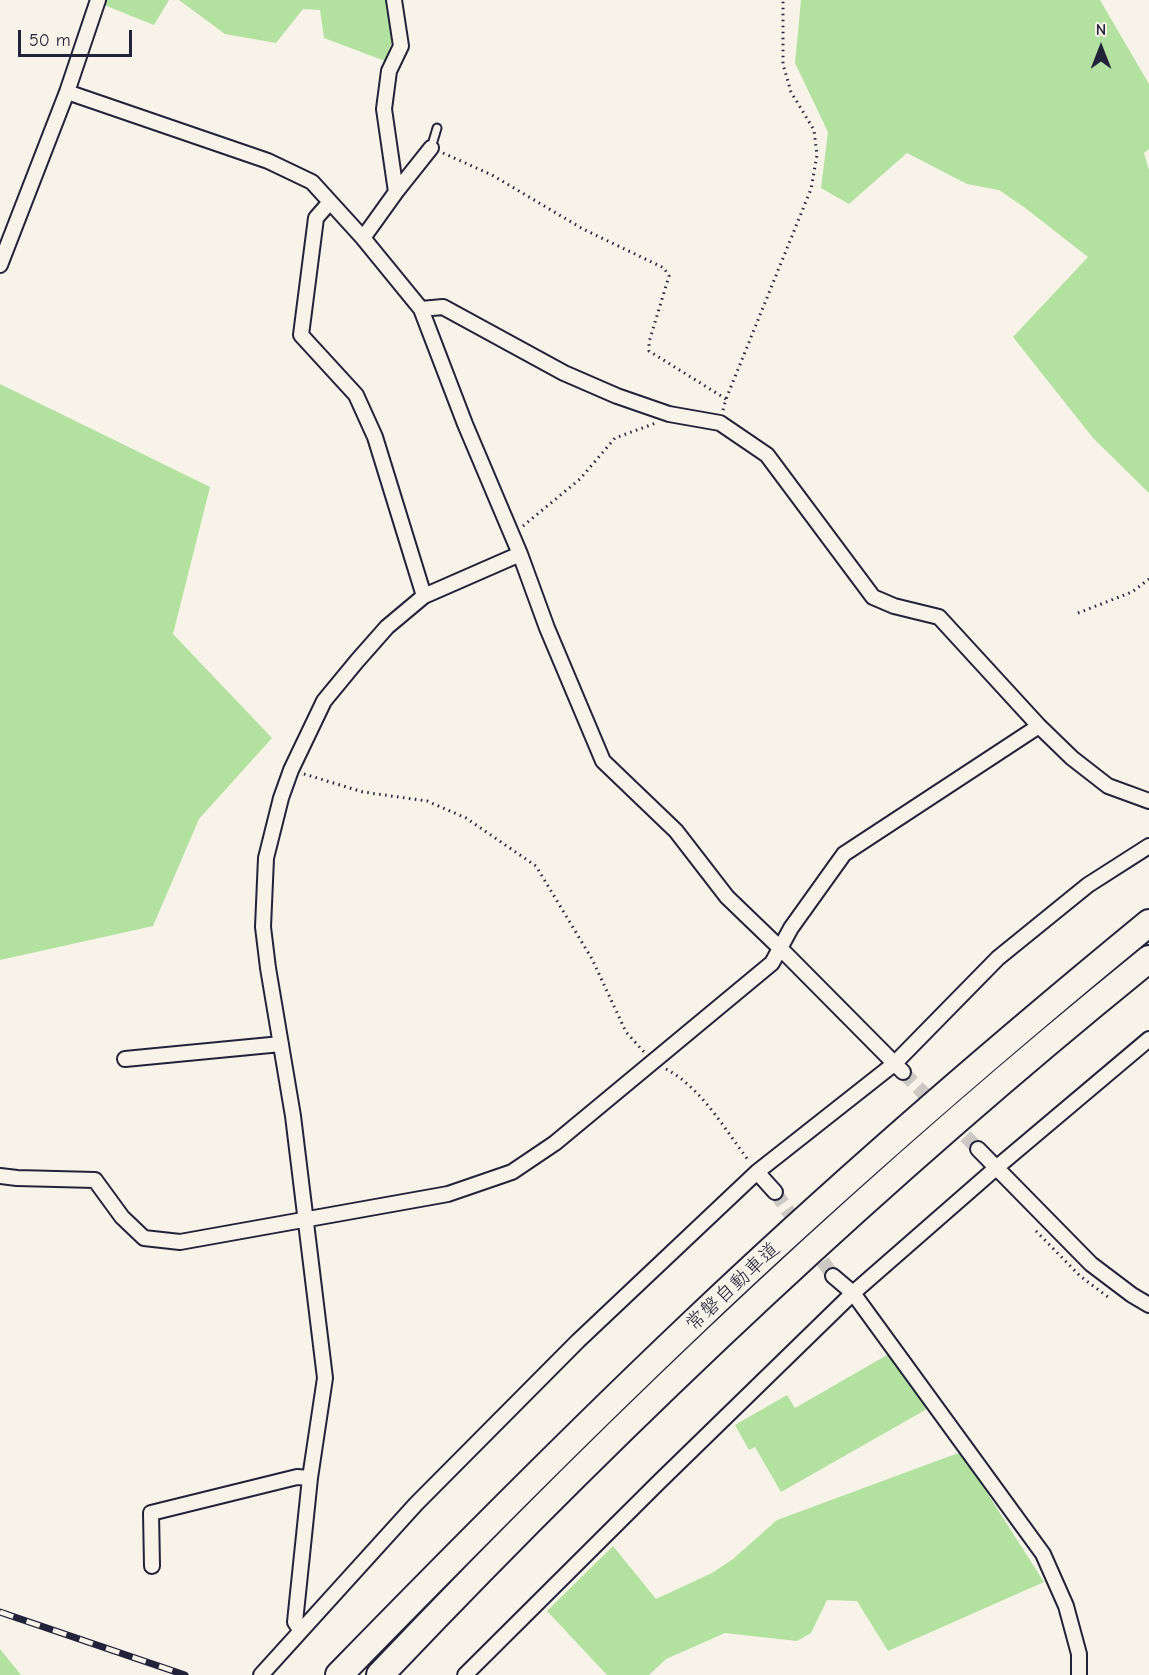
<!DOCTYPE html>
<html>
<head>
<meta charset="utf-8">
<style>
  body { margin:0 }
  #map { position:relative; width:1149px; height:1675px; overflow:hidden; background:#f7f3e8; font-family:"Comic Neue",sans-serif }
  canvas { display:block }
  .north { position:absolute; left:1071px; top:18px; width:60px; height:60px; -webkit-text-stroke:4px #f7f3e8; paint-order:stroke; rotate:0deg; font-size:16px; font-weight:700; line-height:24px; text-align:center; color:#22223b }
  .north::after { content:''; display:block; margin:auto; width:21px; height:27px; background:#22223b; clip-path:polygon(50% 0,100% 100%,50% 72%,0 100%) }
  .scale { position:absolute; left:18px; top:30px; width:114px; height:27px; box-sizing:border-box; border:3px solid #22223b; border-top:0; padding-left:8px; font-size:18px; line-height:21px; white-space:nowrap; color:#22223b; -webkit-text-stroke:4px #f7f3e8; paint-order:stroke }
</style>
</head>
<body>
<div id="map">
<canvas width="1149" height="1675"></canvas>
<div class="north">N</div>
<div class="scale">50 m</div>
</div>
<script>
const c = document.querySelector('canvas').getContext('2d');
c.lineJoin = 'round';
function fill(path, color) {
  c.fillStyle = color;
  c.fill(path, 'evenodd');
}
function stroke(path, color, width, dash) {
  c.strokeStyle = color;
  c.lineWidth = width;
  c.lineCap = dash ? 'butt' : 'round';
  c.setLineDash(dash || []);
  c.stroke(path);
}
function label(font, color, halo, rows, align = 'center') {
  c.font = font + ' "Comic Neue","Klee One",sans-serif';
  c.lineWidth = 6;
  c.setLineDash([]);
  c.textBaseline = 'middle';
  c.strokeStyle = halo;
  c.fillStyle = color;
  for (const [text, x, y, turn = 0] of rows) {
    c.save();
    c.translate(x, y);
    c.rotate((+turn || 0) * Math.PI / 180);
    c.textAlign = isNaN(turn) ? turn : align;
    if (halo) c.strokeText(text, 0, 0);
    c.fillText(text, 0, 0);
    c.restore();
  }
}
const green = new Path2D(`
  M106 0H169L154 25 104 5Z
  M179 0H389L392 42 385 61 324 38 320 10 303 9 276 43 225 34Z
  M801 0H1100L1149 84V149L1144 153 1149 170V493L1093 438 1013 337 1088 257 1024 207 999 190 967 184 907 153 849 204 821 188 828 132 795 63Z
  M0 384 210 487 173 634 272 738 199 819 153 926 0 960Z
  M894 1351 927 1409 781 1492 755 1447 749 1450 735 1425 787 1395 795 1408Z
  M961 1452 1044 1582 888 1651 857 1601 827 1600 811 1633 797 1641 725 1633 666 1659 649 1675H607L547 1611 613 1546 656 1599 712 1573 733 1559 777 1520Z
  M0 1649 21 1675H0Z`);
const streetTunnel = new Path2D(`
  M903 1072 937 1107
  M951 1121 978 1149
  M775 1192 833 1276`);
const path = new Path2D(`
  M443 153 492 175 583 229 664 268 669 276 649 342V351L726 399
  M723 410 726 399 811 189 817 155 814 130 791 92 783 64V0
  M523 526 580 479 615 438 656 423
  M1078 613 1132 592 1149 579
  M304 774 363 792 427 801 466 818 536 866 592 959 626 1032 644 1052
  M666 1069C702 1088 725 1130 749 1161
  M1036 1231 1080 1276 1108 1297`);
const lane = new Path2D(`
  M431 148 437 128`);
const street = new Path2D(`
  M67 92 268 161 312 182 363 238 421 309 465 424 520 554 547 628 603 761 676 831 727 897 781 949 903 1072
  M396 192 431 148
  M330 202 316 218 301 335 356 395 375 437 424 596
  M363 238 396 192 384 109 389 71 401 46 394 0
  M0 265 67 92 98 0
  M421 309 443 307 564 373 617 396 669 414 720 423 767 455 873 597 894 606 939 617 1039 726 1072 758 1108 786 1149 801
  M125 1059 281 1044
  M978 1149 1091 1264 1132 1295 1149 1305
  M757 1172 775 1192
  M0 1176 17 1178 95 1180 122 1217 144 1238 180 1242 448 1194 512 1172 555 1143 772 963 791 928 844 854 1039 726
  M833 1276 853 1293 1043 1554 1066 1606 1079 1654V1675
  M152 1566 151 1513 297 1477 310 1478
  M301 1631 295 1622 310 1478 325 1378 293 1116 268 968 263 927 266 858 281 798 291 770 324 701 357 661 387 627 424 596 520 554
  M261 1675 416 1504 578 1341 757 1172 894 1064 998 958 1088 885 1149 846
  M465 1675 659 1482 853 1293 996 1168 1149 1039`);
const highway = new Path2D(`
  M339 1675C454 1557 570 1440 690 1326 837 1186 992 1052 1149 923
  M380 1675C621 1421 877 1179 1149 959`);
const rail = new Path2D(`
  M0 1612 185 1675`);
const streetNames = [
  ["常磐自動車道",733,1287,-43]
];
fill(green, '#b3e1a0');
stroke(streetTunnel, '#ccc9c5', 14, [14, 7]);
stroke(lane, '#22223b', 11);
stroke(street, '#22223b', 18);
stroke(highway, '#22223b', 30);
stroke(path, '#22223b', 3, [1.5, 4.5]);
stroke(lane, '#f7f3e8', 7);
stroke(street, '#f7f3e8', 14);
stroke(highway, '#f7f3e8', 26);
stroke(rail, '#22223b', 7);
stroke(rail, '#f7f3e8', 4.5, [14]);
label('20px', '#22223b', '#f7f3e8', streetNames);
</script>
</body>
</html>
